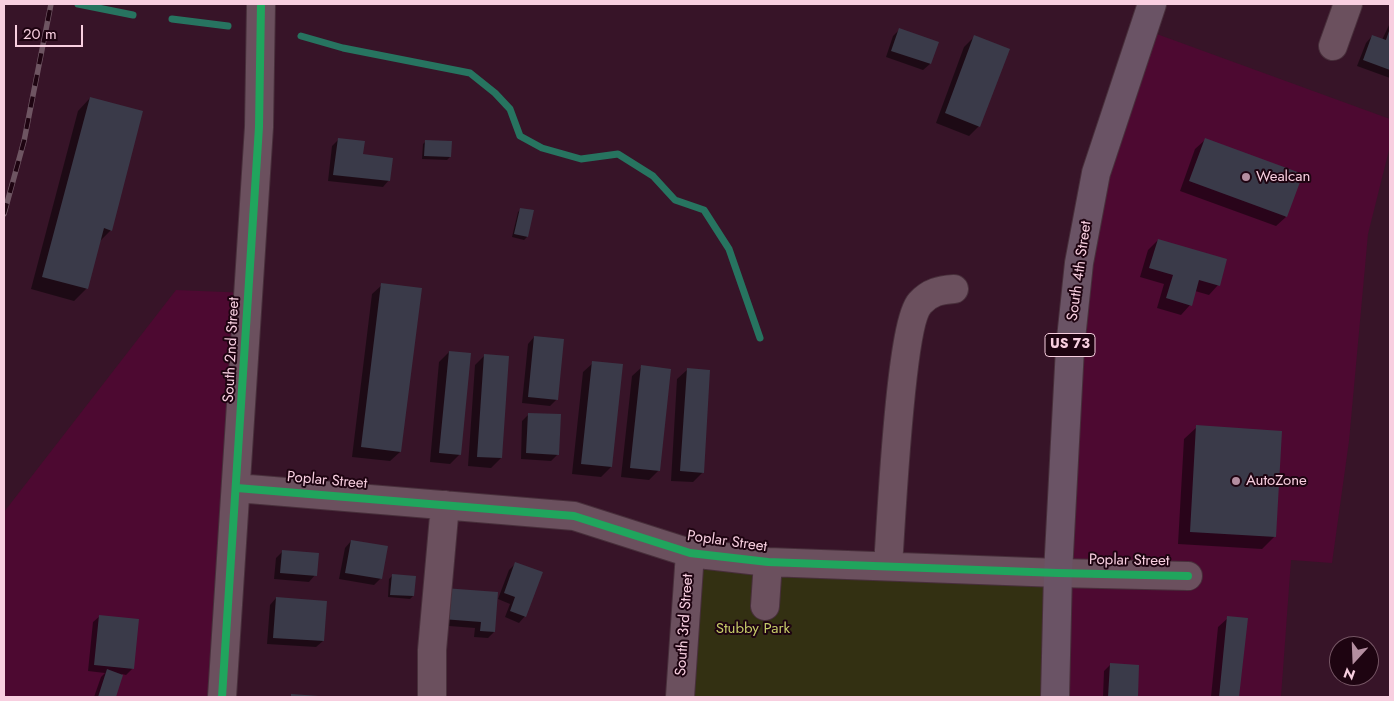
<!DOCTYPE html>
<html>
<head>
<meta charset="utf-8">
<style>
  body { margin:0 }
  #map { position:relative; width:1394px; height:701px; overflow:hidden; background:#371428; font-family:Jost,sans-serif }
  canvas { display:block }
  .frame { position:absolute; inset:0; border:5px solid #f8cfe0; pointer-events:none }
  .north { position:absolute; left:1329px; top:636px; width:50px; height:50px; box-sizing:border-box; background:#1e0411; border:1px solid #755564; border-radius:50%; rotate:200deg; font-size:14px; font-weight:700; line-height:20px; text-align:center; color:#f8cfe0 }
  .north::after { content:''; display:block; margin:auto; width:18px; height:22px; background:#b48ea0; clip-path:polygon(50% 0,100% 100%,50% 72%,0 100%) }
  .scale { position:absolute; left:15px; top:25px; width:68px; height:22px; box-sizing:border-box; border:2px solid #f8cfe0; border-top:0; padding-left:6px; font-size:15px; line-height:18px; white-space:nowrap; color:#f8cfe0; -webkit-text-stroke:4px #1e0411; paint-order:stroke }
</style>
</head>
<body>
<div id="map">
<canvas width="1394" height="701"></canvas>
<div class="frame"></div>
<div class="north">N</div>
<div class="scale">20 m</div>
</div>
<script>
const c = document.querySelector('canvas').getContext('2d');
c.lineJoin = 'round';
function fill(path, color) {
  c.fillStyle = color;
  c.fill(path, 'evenodd');
}
function stroke(path, color, width, dash) {
  c.strokeStyle = color;
  c.lineWidth = width;
  c.lineCap = dash ? 'butt' : 'round';
  c.setLineDash(dash || []);
  c.stroke(path);
}
function label(font, color, halo, rows, align = 'center') {
  c.font = font + ' Jost,sans-serif';
  c.lineWidth = 4;
  c.setLineDash([]);
  c.textBaseline = 'middle';
  c.strokeStyle = halo;
  c.fillStyle = color;
  for (const [text, x, y, turn = 0] of rows) {
    c.save();
    c.translate(x, y);
    c.rotate((+turn || 0) * Math.PI / 180);
    c.textAlign = isNaN(turn) ? turn : align;
    if (halo) c.strokeText(text, 0, 0);
    c.fillText(text, 0, 0);
    c.restore();
  }
}
const built = new Path2D(`
  M1143 29 1390 119V146L1368 234 1349 441 1332 563 1291 560 1281 697H1055L1070 348Z
  M176 290 249 293 222 697H4V512Z`);
const green = new Path2D(`
  M690 553 1058 573 1055 697H680Z`);
const shadow = new Path2D(`
  M1390 23V78L1357 66 1366 43 1372 36 1382 40Z
  M900 29 937 42 930 64 923 70 886 57 893 36Z
  M974 37 979 126 969 136 936 123 964 47Z
  M90 98 111 230 99 242 87 288 74 301 31 289 78 111Z
  M338 140 362 156 389 180 383 187 328 181 332 146Z
  M1205 140 1286 217 1276 226 1180 191 1195 149Z
  M426 141 450 157 447 160 422 159 423 144Z
  M521 209 532 211 527 237 524 240 512 237 518 212Z
  M1158 240 1218 285 1209 295 1195 291 1190 305 1181 315 1157 308 1164 284 1140 277 1148 250Z
  M382 285 400 452 390 461 352 457 372 294Z
  M534 337 557 399 550 406 522 403 528 344Z
  M449 352 460 454 450 464 430 462 439 362Z
  M485 355 501 458 491 468 468 466 475 365Z
  M593 363 611 467 601 477 572 474 583 372Z
  M642 367 659 470 649 480 621 477 632 376Z
  M687 370 703 472 693 482 671 481 677 379Z
  M529 414 558 454 551 461 521 459 522 421Z
  M1197 427 1275 536 1262 549 1178 544 1184 439Z
  M351 541 381 578 374 585 339 579 345 548Z
  M283 551 315 575 309 582 274 579 276 558Z
  M515 564 525 616 519 623 505 617 510 604 498 599 509 570Z
  M392 576 413 596 410 599 388 597 389 579Z
  M445 589 494 632 488 638 474 637 475 628 436 625Z
  M276 598 326 602 323 641 316 647 267 644 270 605Z
  M100 616 133 668 126 675 122 674 115 697H94L101 677 105 673 88 671 93 622Z
  M1228 618 1246 620 1238 697H1211L1218 627Z
  M1110 665 1138 666 1137 697H1103L1104 671Z`);
const stream = new Path2D(`
  M78 4 133 15
  M172 19 228 26
  M301 36 343 48 470 73 495 93 510 109 520 136 542 148 581 159 618 154 653 176 675 200 704 210 729 249 760 338`);
const building = new Path2D(`
  M899 28 939 42 931 64 891 51Z
  M1390 28V70L1363 60 1372 35 1386 40Z
  M974 35 1010 49 980 127 945 113Z
  M90 97 143 111 112 231 104 228 88 289 42 277Z
  M338 138 365 141 363 154 393 158 390 181 333 175Z
  M1205 138 1303 174 1287 217 1189 181Z
  M425 140 452 141 451 157 424 156Z
  M520 208 534 210 528 237 514 234Z
  M1158 239 1227 259 1220 286 1199 280 1192 306 1166 298 1173 275 1149 268Z
  M381 283 422 288 401 452 361 447Z
  M534 336 564 339 558 400 528 397Z
  M449 351 471 353 461 455 439 453Z
  M484 354 509 356 502 458 477 457Z
  M592 361 623 364 612 467 581 464Z
  M641 365 671 369 660 471 630 468Z
  M687 368 710 370 704 473 680 471Z
  M528 413 561 414 559 455 526 453Z
  M1196 425 1282 431 1276 537 1190 532Z
  M351 540 388 546 382 579 345 573Z
  M282 550 319 553 317 576 280 573Z
  M515 562 543 572 526 617 510 611 515 597 504 593Z
  M392 574 416 576 414 596 390 595Z
  M444 588 498 592 495 632 480 631 481 622 442 619Z
  M276 597 327 601 324 641 273 638Z
  M99 615 139 619 134 669 94 665Z
  M1227 616 1248 618 1239 697H1219Z
  M1110 663 1139 665 1138 697H1108Z
  M107 669 123 675 116 697H98Z
  M291 694 319 696V697H291Z`);
const minor = new Path2D(`
  M1333 46 1348 4
  M237 488 574 516 690 553 768 562 1058 573 1188 576
  M888 566C891 525 900 325 920 303 930 292 940 290 954 289
  M765 606 768 562
  M222 697 259 127 261 4
  M432 697V650L445 505
  M680 697 690 553`);
const highway = new Path2D(`
  M1055 697 1058 573 1070 348 1079 263 1096 173 1152 4`);
const rail = new Path2D(`
  M4 214 24 141 51 4`);
const cycleway = new Path2D(`
  M237 488 574 516 690 553 768 562 1058 573 1188 576
  M222 697 259 127 261 4`);
const markers = [
  [1246,177,5,"#b48ea0"],
  [1236,481,5,"#b48ea0"]
];
const shields = [
  [1070,345,50]
];
const shieldNames = [
  ["US 73",1070,345]
];
const poiNames = [
  ["Wealcan",1256,177],
  ["AutoZone",1246,481]
];
const streetNames = [
  ["South 4th Street",1080,271,-82],
  ["South 2nd Street",232,350,-87],
  ["Poplar Street",327,481,5],
  ["Poplar Street",727,542,8],
  ["Poplar Street",1129,561,1],
  ["South 3rd Street",685,625,-86]
];
const parkNames = [
  ["Stubby Park",753,629]
];
fill(built, '#4d0931');
fill(green, '#333012');
fill(shadow, '#0007');
stroke(stream, '#277460', 7);
fill(building, '#3a3a49');
stroke(minor, '#482f3b', 30);
stroke(highway, '#482f3b', 30);
stroke(minor, '#6b505e', 28);
stroke(highway, '#6a5365', 28);
stroke(rail, '#6e5562', 5.5);
stroke(rail, '#1e0411', 4, [11]);
stroke(cycleway, '#20a55d', 8);
for (const [x, y, r, color] of markers) {
  const dot = new Path2D();
  dot.arc(x, y, r, 0, 2 * Math.PI);
  c.fillStyle = color;
  c.fill(dot);
  stroke(dot, '#1e0411', 2);
}
for (const [x, y, w] of shields) {
  const box = new Path2D();
  box.roundRect(x - w / 2, y - 11.5, w, 23, 4);
  c.fillStyle = '#1e0411';
  c.fill(box);
  stroke(box, '#f8cfe0', 1);
}
label('bold 14px', '#f8cfe0', null, shieldNames);
label('15px', '#f8cfe0', '#1e0411', poiNames, 'left');
label('15px', '#f8cfe0', '#1e0411', streetNames);
label('15px', '#c4c968', '#1e0411', parkNames);
</script>
</body>
</html>
